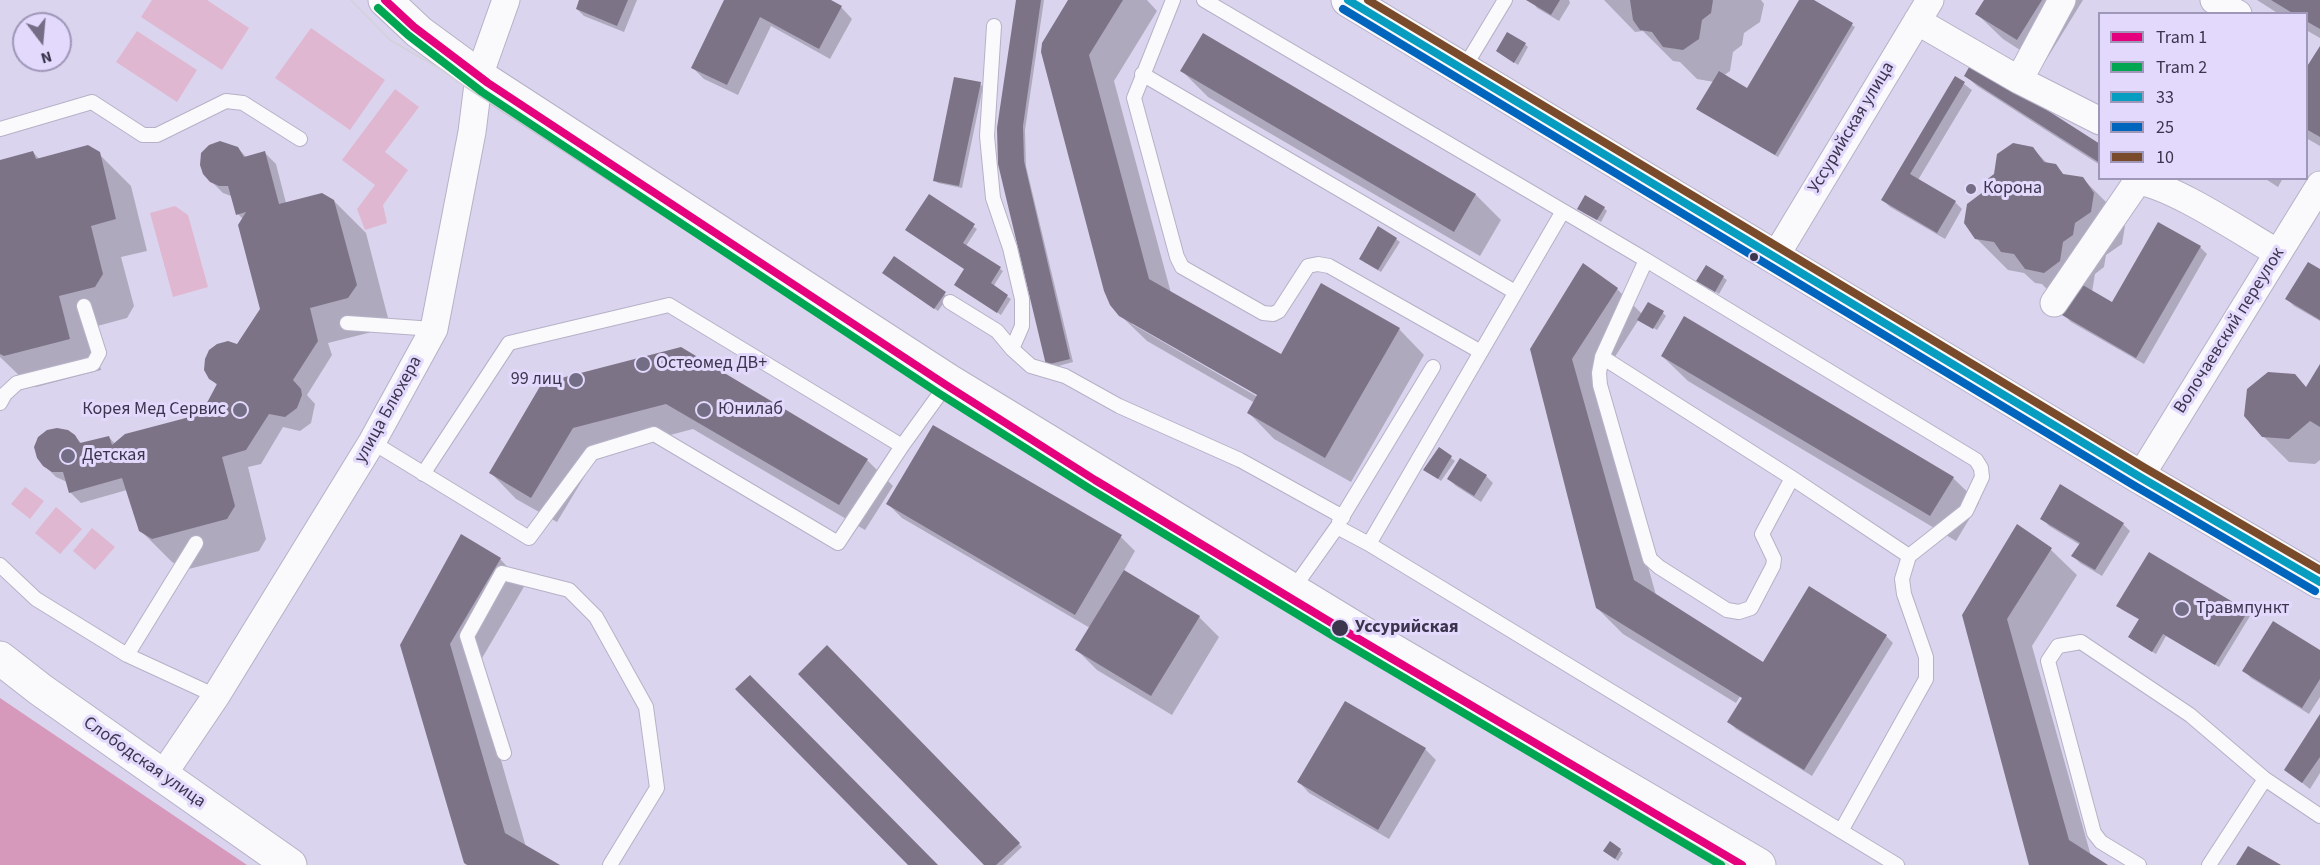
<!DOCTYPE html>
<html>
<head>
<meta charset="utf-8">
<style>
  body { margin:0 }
  #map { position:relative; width:2320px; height:865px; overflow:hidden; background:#dbd4ee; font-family:"Source Sans 3",sans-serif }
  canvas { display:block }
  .legend { position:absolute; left:2098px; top:12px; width:210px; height:168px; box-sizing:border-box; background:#e2d9fd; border:2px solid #9f97b7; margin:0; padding:8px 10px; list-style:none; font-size:18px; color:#3b354d }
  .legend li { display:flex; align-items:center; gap:12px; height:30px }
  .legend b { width:30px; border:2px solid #9f97b7 }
  .north { position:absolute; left:12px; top:12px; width:60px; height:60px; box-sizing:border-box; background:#e2d9fd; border:2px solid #9f97b7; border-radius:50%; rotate:164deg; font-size:16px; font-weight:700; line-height:24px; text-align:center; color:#3b354d }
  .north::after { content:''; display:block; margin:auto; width:21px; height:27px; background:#736d85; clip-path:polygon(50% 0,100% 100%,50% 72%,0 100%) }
</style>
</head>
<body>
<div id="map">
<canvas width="2320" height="865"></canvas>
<ul class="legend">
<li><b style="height:8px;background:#e5007d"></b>Tram 1</li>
<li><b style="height:8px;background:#00a651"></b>Tram 2</li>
<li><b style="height:8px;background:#069dc1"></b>33</li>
<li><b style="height:8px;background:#0065bd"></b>25</li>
<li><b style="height:8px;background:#7a4b2a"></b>10</li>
</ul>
<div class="north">N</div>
</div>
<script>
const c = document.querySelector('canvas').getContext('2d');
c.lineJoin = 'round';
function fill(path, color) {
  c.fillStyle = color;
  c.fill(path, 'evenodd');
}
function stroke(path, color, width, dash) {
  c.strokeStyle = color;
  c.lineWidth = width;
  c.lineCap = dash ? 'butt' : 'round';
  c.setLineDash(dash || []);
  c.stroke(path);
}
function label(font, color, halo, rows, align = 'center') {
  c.font = font + ' "Source Sans 3",sans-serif';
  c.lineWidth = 6;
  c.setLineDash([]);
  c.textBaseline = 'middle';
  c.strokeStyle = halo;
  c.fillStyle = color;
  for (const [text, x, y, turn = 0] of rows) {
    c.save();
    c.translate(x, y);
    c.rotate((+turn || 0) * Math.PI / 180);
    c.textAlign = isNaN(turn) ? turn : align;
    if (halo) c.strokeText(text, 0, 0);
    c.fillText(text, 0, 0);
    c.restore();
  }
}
const green = new Path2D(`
  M152 0H207L249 28 222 70 141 17Z
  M311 28 385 80 350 130 275 78Z
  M137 31 197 70 177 102 116 62Z
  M395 89 419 107 385 152 408 170 383 205 387 223 365 230 357 209 375 185 342 160Z
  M175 206 188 215 208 287 173 297 150 213Z
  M25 487 44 501 30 519 11 504Z
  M56 507 82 529 60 554 35 533Z
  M92 528 115 547 95 570 73 551Z`);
const forest = new Path2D(`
  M0 698 247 865H0Z`);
const shadow = new Path2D(`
  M581 0H637L624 32 584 16 577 9Z
  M726 0H827L842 8 852 19 830 59 771 26 738 95 704 79 693 68Z
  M1017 0H1044L1025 130 1026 166 1073 362 1051 368 1048 364 1000 164Z
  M1070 0H1147L1157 11 1114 81 1171 293 1281 356 1399 329 1424 355 1351 482 1274 439 1249 413 1255 403 1147 341 1120 315ZM1132 321 1265 397 1263 400 1132 324Z
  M1531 0H1569L1570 3 1559 21 1537 8Z
  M1604 0H1761L1764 4 1760 22 1744 33 1742 45 1733 52 1730 71 1723 76 1748 90 1800 0H1811L1855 27 1778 157 1701 112 1698 109 1714 82 1697 79 1680 62 1673 61 1643 31 1635 32Z
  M1986 0H2083L2043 65 2003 39 1977 14Z
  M2257 0H2320V38L2306 30V14H2279Z
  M1525 44 1528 47 1518 65 1498 51Z
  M2320 49V146L2306 138V71Z
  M1182 71 1476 195 1501 220 1480 256 1208 97Z
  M1966 76 2100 146V165L1977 86Z
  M1956 78 1972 90 1918 180 1955 202 1962 209 1945 239 1890 207 1883 200Z
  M980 84 983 87 962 188 938 183 934 180Z
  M238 148 247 158 265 153 276 164 286 203 334 201 366 233 388 318 380 330 328 343 332 355 307 395 315 404 311 423 300 431 283 427 261 464 248 467 266 539 259 551 185 570 172 562 140 530 127 490 81 503 70 492 67 482 56 477 44 465 74 436 82 444 109 437 115 444 202 415 218 386 210 378 266 314 243 219 238 214 231 196 223 193 211 181Z
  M2032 148 2049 165 2056 166 2065 176 2082 178 2114 210 2125 226 2122 244 2106 255 2104 267 2095 274 2092 292 2112 304 2200 247 2207 254 2144 364 2071 322 2064 315 2071 303 2058 301 2042 284 2035 283 2024 273 2008 270 1976 238 1985 193Z
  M33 152 40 160 99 154 131 186 147 251 121 257 134 306 127 318 90 328 101 370 36 387 25 381 0 357V161Z
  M2264 178H2283L2278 187Z
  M929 196 977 229 966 246 1003 271 993 287 1011 299 1001 315 959 287 966 270Z
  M1604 208 1607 211 1601 222 1582 212Z
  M1396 239 1400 242 1381 272 1364 262Z
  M894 258 948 297 938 311 887 276Z
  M2320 270V321L2294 306 2287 299Z
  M1723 277 1727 280 1719 294 1698 281Z
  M1617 289 1642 314 1663 313 1666 316 1657 330 1639 319 1597 385 1656 595 1762 663 1886 636 1893 643 1812 776 1736 729 1729 722 1761 667H1758L1736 703 1623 634 1597 608 1531 350Z
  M681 349 867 460 893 486 865 530 693 429 598 454 557 522 516 499 491 473Z
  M1662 356 1953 478 1979 503 1956 541 1688 381Z
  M2320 367V460L2315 464 2289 462 2263 436 2307 388Z
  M1439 449 1455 461 1441 481 1425 470Z
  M1486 476 1493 483 1481 502 1456 486 1449 479Z
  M888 504 1121 537 1135 551 1123 572 1199 617 1219 637 1172 715 1097 670 1077 650 1090 628 902 518Z
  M2042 518 2123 524 2130 531 2102 576 2080 563 2073 556 2080 545 2049 526Z
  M2018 526 2051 550 2077 575 2032 646 2091 856 2105 865H2031L1964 615Z
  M500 559 525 585 475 670 526 847 557 865H468L402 645Z
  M2121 609 2247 613 2250 616 2219 667 2166 636 2156 654 2133 640 2130 637 2140 620Z
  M827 647 1022 847 1003 865H986Z
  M2320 652V697L2309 714 2251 678 2244 670Z
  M2320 717V773L2310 789 2286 770Z
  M1425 749 1436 760 1389 839 1309 793 1299 782Z
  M1620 850 1623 853 1618 861 1608 854Z`);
const building = new Path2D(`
  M579 0H628L617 26 576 9Z
  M724 0H831L842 6 819 49 760 17 727 85 691 68Z
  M1016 0H1041L1023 126 1024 161 1070 359 1046 365 998 164 997 128Z
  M1068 0H1123L1089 55 1149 279 1281 354 1321 283 1400 328 1325 458 1247 413 1257 395 1119 316 1110 305 1104 291 1041 52 1042 43Z
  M1526 0H1560L1551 15Z
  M1630 0H1713L1711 13 1702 20 1699 39 1683 50 1663 47 1652 32 1640 30 1633 20Z
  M1799 0H1814L1853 23 1775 155 1696 109 1719 71 1747 88Z
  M1984 0H2042L2017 40 1975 14Z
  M2271 0H2320V29L2306 21V14H2294Z
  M1507 32 1526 43 1514 63 1496 51Z
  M1203 33 1476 194 1454 232 1180 71Z
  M2320 46V137L2306 129V68Z
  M1972 62 2100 144V163L1964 76Z
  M1955 76 1965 82 1910 174 1956 201 1937 233 1881 200Z
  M954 77 981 82 959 186 933 181Z
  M220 141 238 147 244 157 265 151 279 204 322 193 334 200 357 285 348 298 310 308 318 341 293 380 301 389 302 395 297 408 285 417 269 414 246 450 222 457 235 506 227 519 152 539 139 531 122 478 69 493 63 472H52L43 466 37 458 34 447 38 437 47 430 57 428 68 430 75 435 80 443 109 436 112 445 125 434 201 414 217 384 209 379 204 370 205 359 209 350 217 344 228 341 237 344 260 309 238 225 246 212 236 215 228 186H219L210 182 203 174 200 165 201 153 209 145Z
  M2013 143 2033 147 2044 162 2056 164 2063 174 2083 177 2094 193 2091 212 2075 223 2073 235 2063 242 2060 261 2044 273 2025 269 2014 254 2001 252 1994 242 1975 239 1964 223 1967 204 1983 192 1985 181 1994 174 1997 154Z
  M88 145 100 152 116 219 91 226 103 274 95 287 59 296 70 339 4 356 0 354V160L33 151 36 159Z
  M929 194 975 224 963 243 1001 267 991 283 1008 295 997 313 954 285 964 269 905 230Z
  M1585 195 1605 207 1597 220 1577 209Z
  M2158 222 2201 246 2136 358 2062 315 2081 284 2112 302Z
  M1378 226 1397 238 1378 270 1359 259Z
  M894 256 946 292 934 309 882 273Z
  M2308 262 2320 269V320L2285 299Z
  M1583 263 1618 288 1572 359 1634 580 1763 662 1809 586 1887 635 1804 770 1727 722 1742 698 1596 608 1530 349Z
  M1706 265 1724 276 1715 292 1696 281Z
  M1648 302 1664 311 1653 329 1637 320Z
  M1684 316 1954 477 1930 516 1661 356Z
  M681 347 868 459 839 505 666 404 573 428 531 498 489 473 542 383Z
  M2320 364V427L2310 421 2289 439 2262 437 2244 416 2247 389 2268 372 2295 374 2306 387Z
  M933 425 1122 535 1075 615 886 504Z
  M1439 447 1452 456 1438 479 1423 470Z
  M1460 458 1487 475 1474 496 1447 479Z
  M2060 484 2124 523 2095 570 2071 556 2080 543 2040 519Z
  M2017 524 2052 548 2007 619 2069 840 2108 865H2029L1962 615Z
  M461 534 501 558 450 644 505 833 560 865H467L464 863 400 645Z
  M2149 552 2248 611 2215 665 2163 634 2152 652 2128 637 2139 619 2116 606Z
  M1124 570 1200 616 1151 696 1075 650Z
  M2273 621 2320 650V679L2302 708 2242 671Z
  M827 645 1020 843 996 865H984L798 674Z
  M750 675 938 865H908L735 689Z
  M1345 701 1426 748 1378 830 1297 782Z
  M2320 714V757L2302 783 2284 770Z
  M1610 841 1621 849 1615 859 1603 851Z
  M2248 846 2281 865H2236Z`);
const lane = new Path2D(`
  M1173 0 1134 98 1177 257 1182 267 1263 313 1273 314 1279 311 1308 266 1318 264 1329 266 1481 352
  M1204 0 1563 211
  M994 26 987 136 993 198 1010 248 1022 299V326L1012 349
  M1464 68 1505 0
  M1142 74 1515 292
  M0 129 92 102 143 135H157L226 101 243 103 300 139
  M1646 260 1976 460 1981 468 1982 477 1966 511 1909 556
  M950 302 997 331 1012 349 1031 366 1065 376 1119 406 1240 460 1343 517
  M347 323 434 329
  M1602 357 1599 373 1600 385 1650 559 1659 567 1727 610 1739 612 1751 608 1773 566 1774 559 1762 534 1792 478
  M0 403 5 394 17 383 93 364 99 353 84 306
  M372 442 529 538 592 453 654 434 838 543 902 446 669 305 509 343 423 474
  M902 446 949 381
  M1339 522 1433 367
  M1369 544 1563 211 1646 260 1602 357 1792 478 1909 556 1902 579 1904 594 1926 657V679L1841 831
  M0 565 36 599 127 655 216 696
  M1293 589 1337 527 1369 544 1897 865
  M127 655 196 543
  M504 753 467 636 502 573 569 590 596 617 646 707 657 788 610 865
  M2139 865 2101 842 2094 833 2048 661 2058 646 2081 642 2190 715 2265 779 2320 816
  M2209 865 2265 779`);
const street = new Path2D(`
  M2214 0 2238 14
  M1917 21 2019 80 2100 121
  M2019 80 2062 0
  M1775 257 1930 0
  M2054 303 2137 182C2166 181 2248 236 2278 253
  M2140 477 2320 185
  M162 776 216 696 372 442 434 329 472 132 479 76 506 0`);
const secondary = new Path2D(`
  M385 0 419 32 479 76 949 381 1363 633 1759 865
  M0 658 41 690 290 865`);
const primary = new Path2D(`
  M1348 0 2140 477 2320 582`);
const tram = new Path2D(`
  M351 0 390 40 444 71 458 82 940 393 1251 585 1729 865`);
const bus1 = new Path2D(`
  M1348 0 2140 477 2320 582`);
const bus2 = new Path2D(`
  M1343 9 2135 486 2315 591`);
const bus3 = new Path2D(`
  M1368 0 2145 468 2320 570`);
const tram1 = new Path2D(`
  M385 0 414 27 488 83 946 385 1095 480 1340 628 1742 865`);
const tram2 = new Path2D(`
  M378 8 408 35 482 92 940 394 1090 489 1335 637 1721 865`);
const markers = [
  [1971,189,6,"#736d85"],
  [1754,257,5,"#3b354d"],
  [643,364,8,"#736d85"],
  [576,380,8,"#736d85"],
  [240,410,8,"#736d85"],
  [704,410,8,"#736d85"],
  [68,456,8,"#736d85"],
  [2182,609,8,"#736d85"],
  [1340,628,9,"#3b354d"]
];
const streetNames = [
  ["Уссурийская улица",1852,128,-59],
  ["Волочаевский переулок",2230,331,-58],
  ["улица Блюхера",389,410,-61],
  ["Слободская улица",144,763,35]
];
const poiNames = [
  ["Корона",1983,189],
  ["Остеомед ДВ+",656,364],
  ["99 лиц",562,380,"right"],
  ["Корея Мед Сервис",226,410,"right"],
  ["Юнилаб",718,410],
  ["Детская",82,456],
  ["Травмпункт",2196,609]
];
const stopNames = [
  ["Уссурийская",1355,628]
];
fill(green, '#e0b7d0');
fill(forest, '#d699bc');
fill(shadow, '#0003');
fill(building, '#7c7387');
stroke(lane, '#b6b1c7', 16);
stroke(street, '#b6b1c7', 29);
stroke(secondary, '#b6b1c7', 35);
stroke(primary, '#b6b1c7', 35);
stroke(lane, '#faf9fc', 14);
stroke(street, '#faf9fc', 27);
stroke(secondary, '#faf9fc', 33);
stroke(primary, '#faf9fc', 33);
stroke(tram, '#d3d1d9', 1.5);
stroke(bus1, '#069dc1', 8);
stroke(bus2, '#0065bd', 8);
stroke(bus3, '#7a4b2a', 8);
stroke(tram1, '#e5007d', 8);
stroke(tram2, '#00a651', 8);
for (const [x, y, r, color] of markers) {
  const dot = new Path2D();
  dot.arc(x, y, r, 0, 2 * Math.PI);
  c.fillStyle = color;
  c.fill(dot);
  stroke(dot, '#e2d9fd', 2);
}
label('18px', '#3b354d', '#e2d9fd', streetNames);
label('18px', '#3b354d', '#e2d9fd', poiNames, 'left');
label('bold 18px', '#3b354d', '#e2d9fd', stopNames, 'left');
</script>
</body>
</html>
